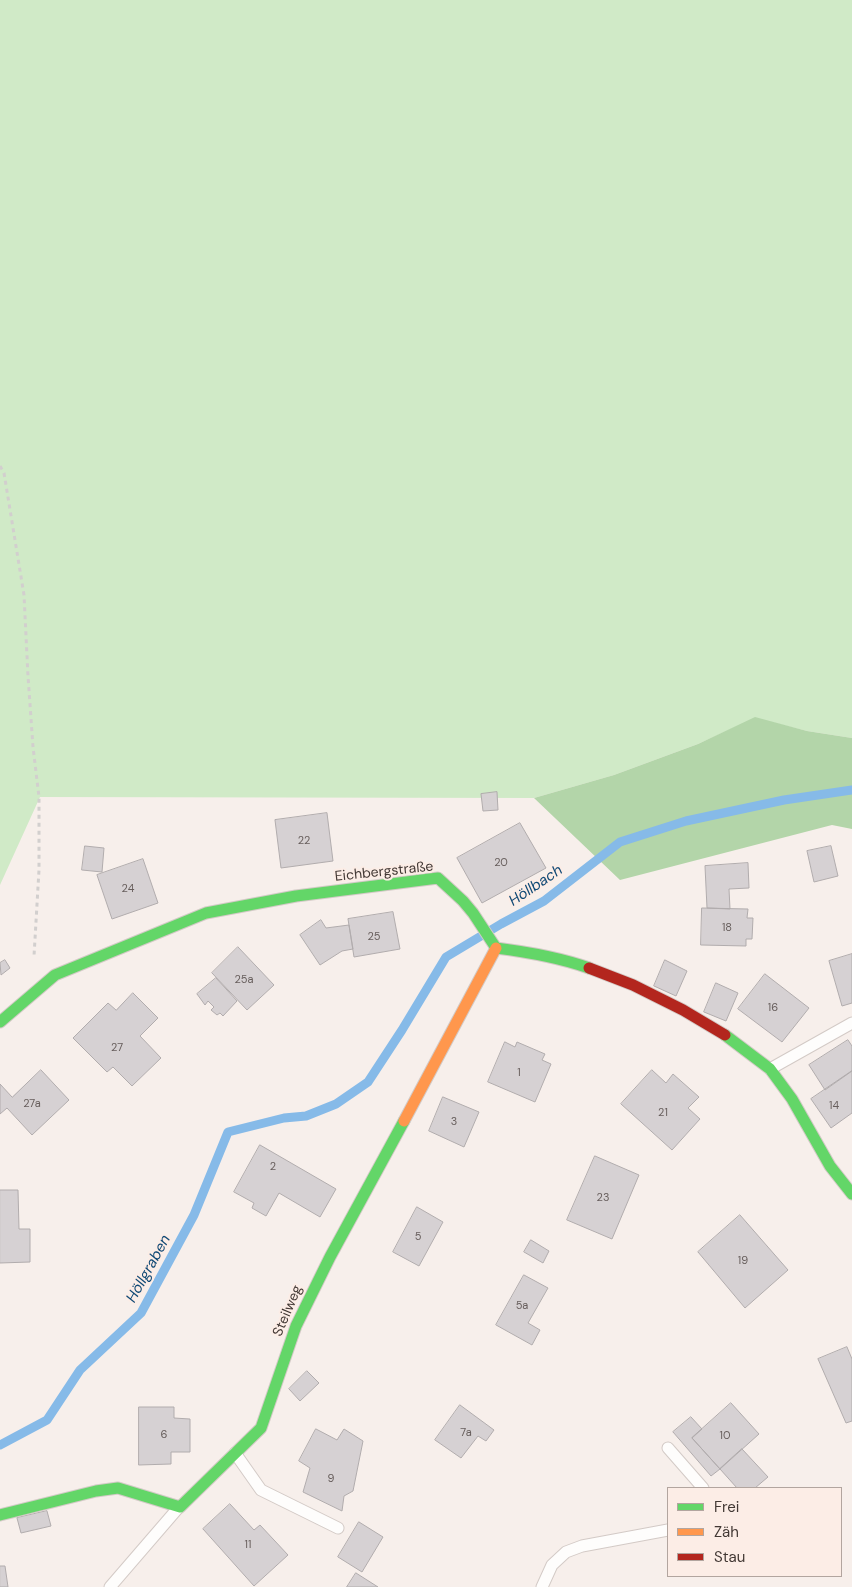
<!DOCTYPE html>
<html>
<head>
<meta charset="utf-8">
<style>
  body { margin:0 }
  #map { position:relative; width:852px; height:1587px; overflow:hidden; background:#f7efeb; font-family:"DM Sans",sans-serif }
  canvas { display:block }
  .legend { position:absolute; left:667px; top:1487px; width:175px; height:90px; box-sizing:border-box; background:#fcede6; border:1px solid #b2a59f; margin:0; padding:6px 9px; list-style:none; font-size:15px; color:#423834 }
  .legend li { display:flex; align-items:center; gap:10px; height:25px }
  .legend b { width:25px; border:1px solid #b2a59f }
</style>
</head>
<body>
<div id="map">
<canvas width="852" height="1587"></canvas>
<ul class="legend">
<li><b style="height:6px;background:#63d668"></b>Frei</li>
<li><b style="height:6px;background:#ff974d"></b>Zäh</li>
<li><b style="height:6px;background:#b3261e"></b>Stau</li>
</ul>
</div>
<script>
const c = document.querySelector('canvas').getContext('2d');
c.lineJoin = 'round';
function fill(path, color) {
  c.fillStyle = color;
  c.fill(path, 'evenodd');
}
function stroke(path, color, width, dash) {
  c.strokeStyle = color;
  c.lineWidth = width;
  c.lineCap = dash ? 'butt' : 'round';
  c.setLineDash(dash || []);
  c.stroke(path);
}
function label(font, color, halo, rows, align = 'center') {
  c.font = font + ' "DM Sans",sans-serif';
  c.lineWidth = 4;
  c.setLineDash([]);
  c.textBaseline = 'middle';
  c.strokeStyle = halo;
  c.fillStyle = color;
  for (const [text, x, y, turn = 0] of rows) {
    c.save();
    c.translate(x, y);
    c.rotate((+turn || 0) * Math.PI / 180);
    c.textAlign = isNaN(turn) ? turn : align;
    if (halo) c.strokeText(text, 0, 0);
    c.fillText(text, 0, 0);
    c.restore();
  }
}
const green = new Path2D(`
  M0 0H852V738L807 731 755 718 698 744 614 775 534 798 40 797 0 885Z`);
const forest = new Path2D(`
  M755 717 807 731 852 738V829L832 825 620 880 534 798 614 775 698 744Z`);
const stream = new Path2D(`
  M0 1445 47 1420 80 1370 141 1313 194 1215 228 1132 284 1118 306 1116 336 1104 368 1082 402 1030 446 957 501 924 544 901 620 842 686 821 784 800 852 790`);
const building = new Path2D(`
  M497 792 498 810 483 811 481 794Z
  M327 813 333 861 281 868 275 820Z
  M520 823 546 868 482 903 457 858Z
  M85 846 104 848 102 872 82 870Z
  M831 846 838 876 814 882 807 851Z
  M143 859 158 903 112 919 97 875Z
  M748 863 749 888 729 889 730 909 707 908 705 866Z
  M702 908 748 909 747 918H753L752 939H746V946L701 945Z
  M393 912 400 949 354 957 348 919Z
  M321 920 326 928 349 925 353 949 342 951 320 965 300 935Z
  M238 947 274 985 247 1010 212 973Z
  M852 954V1003L842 1006 829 961Z
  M5 960 10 968 1 975 0 963Z
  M665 960 687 971 676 996 654 986Z
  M765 974 809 1008 782 1042 738 1009Z
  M216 978 237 1001 223 1016 220 1013 217 1015 211 1010 214 1007 208 1001 205 1005 197 994Z
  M716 983 738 993 726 1021 704 1012Z
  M133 993 158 1018 140 1036 161 1058 132 1086 113 1067 107 1072 73 1038 108 1003 116 1010Z
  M848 1040 852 1046V1071L825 1090 809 1065Z
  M505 1042 515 1047 517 1042 545 1054 542 1060 551 1064 535 1102 488 1082Z
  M41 1070 69 1100 32 1135 7 1108 0 1114V1084L12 1097Z
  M652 1070 666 1083 673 1074 699 1097 688 1108 700 1119 672 1150 621 1104Z
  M852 1071V1113L831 1128 811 1099Z
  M443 1097 479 1112 464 1147 429 1131Z
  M260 1145 336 1189 320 1217 279 1193 266 1216 252 1208 254 1203 234 1192Z
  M595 1156 639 1175 612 1239 567 1220Z
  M0 1190H18L19 1229H30V1262L0 1263Z
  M417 1207 443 1222 419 1266 393 1252Z
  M740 1215 788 1270 745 1308 698 1252Z
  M531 1240 549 1251 543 1263 524 1252Z
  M524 1275 548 1288 528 1323 540 1330 532 1345 496 1325Z
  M847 1347 852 1359V1421L846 1423 818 1359Z
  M307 1371 319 1383 300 1401 289 1389Z
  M731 1403 759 1434 720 1469 692 1438Z
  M460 1405 494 1430 486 1441 478 1436 461 1458 435 1440Z
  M139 1407H174V1418L190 1419V1452H171V1464L139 1465Z
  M691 1417 702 1429 692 1438 720 1469 711 1476 673 1432Z
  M316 1429 337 1440 344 1429 363 1441 353 1491 344 1496 342 1511 303 1492 310 1468 299 1461Z
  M742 1449 768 1477 755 1488H737L720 1469Z
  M230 1504 254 1530 260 1525 288 1555 254 1586 203 1529Z
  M47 1511 51 1526 21 1533 17 1518Z
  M359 1522 383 1537 362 1572 338 1557Z
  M0 1566H5L8 1587H0Z
  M356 1573 378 1587H347Z`);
const path = new Path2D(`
  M0 466 4 473 24 595 28 676 33 747 39 797V870L34 956`);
const lane = new Path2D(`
  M770 1069 852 1023
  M668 1448 703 1488
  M235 1453 261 1490 338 1528
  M110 1587 179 1507
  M542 1587 552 1565 566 1552 582 1546 668 1530`);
const fast = new Path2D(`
  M0 1022 55 975 206 913 296 896 438 878 463 901 473 913 496 948C528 952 558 957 589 968
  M725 1035 770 1069 792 1099 830 1166 852 1194
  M0 1515 96 1491 118 1488 180 1507 261 1428 296 1326 330 1257 404 1121`);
const slow = new Path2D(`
  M404 1121 496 948`);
const jam = new Path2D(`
  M589 968 633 985 683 1010 725 1035`);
const numberNames = [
  ["22",304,841],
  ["20",501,863],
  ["24",128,889],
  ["18",727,928],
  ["25",374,937],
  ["25a",244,980],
  ["16",773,1008],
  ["27",117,1048],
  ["1",519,1073],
  ["27a",32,1104],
  ["14",834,1106],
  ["21",663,1113],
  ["3",454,1122],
  ["2",273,1167],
  ["23",603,1198],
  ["5",418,1237],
  ["19",743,1261],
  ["5a",522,1306],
  ["7a",466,1433],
  ["6",164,1435],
  ["10",725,1436],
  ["9",331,1479],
  ["11",248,1545]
];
const streetNames = [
  ["Eichbergstraße",384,872,-6],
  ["Steilweg",288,1311,-67]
];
const waterNames = [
  ["Höllbach",536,886,-34],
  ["Höllgraben",149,1269,-61]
];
fill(green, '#d0eac7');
fill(forest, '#b3d5a9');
stroke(stream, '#86bae8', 9);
fill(building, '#d6d1d3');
stroke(building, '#b1acad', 1);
stroke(lane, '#d3cac6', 13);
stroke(fast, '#d3cac6', 13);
stroke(slow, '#d3cac6', 13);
stroke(jam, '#d3cac6', 13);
stroke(path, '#d2cfce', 3, [4, 4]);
stroke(lane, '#fefdfc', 11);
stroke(fast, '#63d668', 11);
stroke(slow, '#ff974d', 11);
stroke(jam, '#b3261e', 11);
label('11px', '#675e5c', null, numberNames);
label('14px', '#423834', '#fcede6', streetNames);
label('italic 15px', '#104975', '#fcede6', waterNames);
</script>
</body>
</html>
